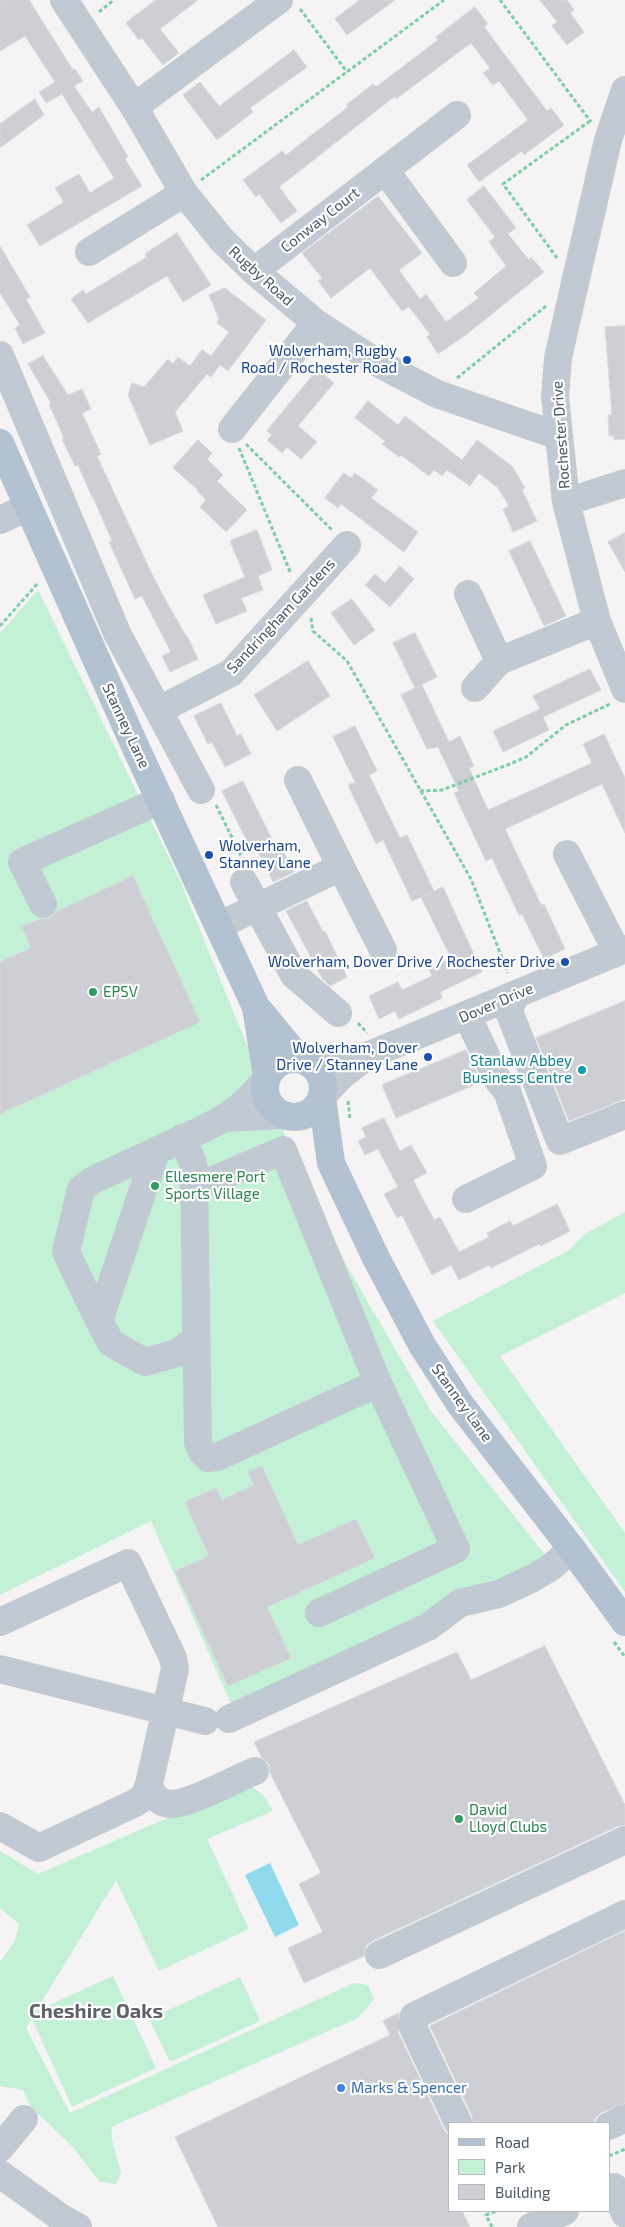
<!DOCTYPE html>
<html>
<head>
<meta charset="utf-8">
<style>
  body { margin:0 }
  #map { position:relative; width:625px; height:2227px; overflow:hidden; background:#f5f3f3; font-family:"Exo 2",sans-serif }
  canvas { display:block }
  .legend { position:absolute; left:448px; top:2122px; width:162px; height:90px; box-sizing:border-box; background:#fff; border:1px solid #b7bbc0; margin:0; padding:6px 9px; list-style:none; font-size:15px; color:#4a5661 }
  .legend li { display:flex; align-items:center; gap:10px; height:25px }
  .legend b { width:25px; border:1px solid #b7bbc0 }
</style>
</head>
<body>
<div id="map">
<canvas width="625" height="2227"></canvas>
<ul class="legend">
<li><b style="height:6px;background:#b3c2d1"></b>Road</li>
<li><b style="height:14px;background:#c3f1d5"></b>Park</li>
<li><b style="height:14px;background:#cdcfd5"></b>Building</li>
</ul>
</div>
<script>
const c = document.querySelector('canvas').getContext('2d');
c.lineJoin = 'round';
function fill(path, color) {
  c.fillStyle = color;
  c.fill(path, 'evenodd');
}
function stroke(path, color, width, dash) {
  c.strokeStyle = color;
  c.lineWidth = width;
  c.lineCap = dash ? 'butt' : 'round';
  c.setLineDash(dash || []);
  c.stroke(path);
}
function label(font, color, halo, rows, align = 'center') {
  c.font = font + ' "Exo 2",sans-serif';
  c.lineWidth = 4.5;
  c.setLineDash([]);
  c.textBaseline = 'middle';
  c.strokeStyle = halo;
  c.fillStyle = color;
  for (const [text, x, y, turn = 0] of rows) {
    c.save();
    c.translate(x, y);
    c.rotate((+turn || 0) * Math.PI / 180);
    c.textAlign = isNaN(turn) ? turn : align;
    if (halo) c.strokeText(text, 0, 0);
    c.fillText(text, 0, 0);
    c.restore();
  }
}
const green = new Path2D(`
  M38 590 179 878 272 1107 347 1266 431 1411 549 1560 231 1704 151 1521 0 1595V633Z
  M625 1212V1293L500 1356 625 1533V1592L433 1321 568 1251 585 1234Z
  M251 1786 263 1795 273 1811 207 1839 249 1929 159 1971 116 1880 36 2011 113 1976 156 2068 72 2107 32 2019 26 2028 70 2113 354 1983 368 1985 374 1999 358 2018 111 2127 112 2140 121 2172 116 2184 100 2182 72 2146 31 2107 23 2090 0 2086V1962L15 1941 19 1924 0 1908V1851L38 1874 188 1809Z
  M240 1977 260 2021 170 2062 149 2019Z`);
const water = new Path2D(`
  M270 1863 299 1925 275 1937 245 1875Z`);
const building = new Path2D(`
  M0 0H29L73 70 75 69 83 81 74 86 92 112 99 107 128 157 125 159 142 186 40 246 27 225 64 202 55 188 79 174 90 193 114 178 62 94 46 103 39 92 55 82 25 36 0 51Z
  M156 0H198L160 29 179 53 163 65 142 38 139 40 126 23Z
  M360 0H395L347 35 335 19Z
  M540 0H567L574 10 570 13 584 32 567 45 552 26 557 22Z
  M475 7 488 24 484 27 547 111 551 108 564 125 524 155 522 151 479 182 467 165 528 120 499 81 493 85 483 73 490 68 471 43 396 99 394 97 279 187 297 211 281 223 259 194 256 197 243 180 282 151 286 155 348 107 346 105 373 84 376 87 438 40 436 37Z
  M294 50 307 67 250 108 253 112 217 140 183 95 200 82 219 106Z
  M35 99 44 115 0 148V124Z
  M484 186 516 228 508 234 529 260 531 257 544 272 467 334 438 354 427 337 430 334 409 307 402 311 370 268 331 298 318 281 322 278 302 253 378 196 422 253 399 270 420 299 426 294 446 322 479 298 474 293 506 266 489 242 495 237 467 200Z
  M177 233 211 285 183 302 167 276 88 323 71 299 83 290 86 294 147 257 145 254Z
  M0 246 30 297 26 299 45 333 23 344 15 328 20 325 0 293Z
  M225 288 266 320 228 371 220 365 211 377 207 374 175 412 183 431 150 445 128 395 132 383 144 387 168 359 173 364 178 357 190 366 202 350 211 356 229 332 217 323 219 319 209 295Z
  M625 326V439L614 440V436H609L608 415H612L605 327Z
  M43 356 68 395 82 389 91 409 82 413 101 454 97 456 150 570 166 601 186 636H187L198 659 170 672 162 656 171 652 142 596 135 599 109 542 112 541 93 497H92L78 465 75 466 62 439 64 438 49 404 51 403 28 364Z
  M318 369 334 383 298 426 317 442 301 459 287 447 282 453 267 440 272 435 267 431Z
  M368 401 398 425 405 416 462 460 477 440 512 466 525 488 522 490 537 521 513 532 503 509 509 506 498 488 479 473 470 486 447 470 442 476 434 470 429 476 401 455 399 457 382 444 385 441 355 418Z
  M198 440 212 453 207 459 223 475 217 481 247 510 226 532 200 507 206 500 197 491 198 490 173 468Z
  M344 473 351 478 355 473 378 490 371 498 418 532 404 552 341 504 338 508 325 498Z
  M257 530 272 570 258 576 263 590 241 598 247 611 216 624 203 595 245 577 230 541Z
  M625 533V572L608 542Z
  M530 541 566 616 544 626 509 551Z
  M400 566 414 579 390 607 365 585 375 574 385 583Z
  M352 599 375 630 354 645 331 613Z
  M415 633 437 677 415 688 393 643Z
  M308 661 330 696 277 731 254 695Z
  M590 669 601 690 543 717 549 730 503 752 493 731 540 709 533 696Z
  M422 685 449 742 460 736 474 766 469 768 488 810 592 763 583 744 604 734 625 778V833L602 784 505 829 541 905 544 904 565 949 544 959 522 914 519 915 492 858 486 861 454 793 459 791 438 747 427 749 401 695Z
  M221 703 237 736 241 734 251 754 225 767 212 742 208 744 194 716Z
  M355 726 377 771 369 775 400 838 407 835 434 891 443 887 482 972 440 992 442 998 399 1019 395 1011 379 1019 369 996 398 982 402 990 432 976 429 969 451 958 421 897 431 893 412 901 383 840 376 844 348 785 355 782 333 737Z
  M243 781 277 849 281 847 294 872 273 882 258 851 253 853 222 791Z
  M133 876 200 1022 0 1114V962L31 948 22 927 40 919 50 918 56 912Z
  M307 901 323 932 325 931 347 977 330 986 322 978 286 911Z
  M625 1001V1099L569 1121 536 1038Z
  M466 1050 481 1082 396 1118 382 1085Z
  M384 1118 400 1151 411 1145 427 1173 413 1180 434 1220 440 1217 459 1252 489 1237 487 1233 510 1221 513 1226 557 1204 570 1231 541 1246 539 1244 491 1268 489 1265 459 1280 451 1265 432 1275 402 1215 397 1218 384 1194 398 1187 378 1149 365 1155 358 1141 366 1137 362 1128Z
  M262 1466 298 1545 356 1519 375 1558 267 1607 291 1658 228 1686 175 1571 209 1556 185 1502 216 1488 222 1500 254 1485 248 1472Z
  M545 1646 625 1805V1825L618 1826 372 1941 366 1946 364 1956 304 1983 288 1948 323 1932 299 1884 321 1873 270 1773 269 1764 262 1758 254 1742 457 1652 471 1680Z
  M625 1931V2103L602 2112 596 2117 594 2123H473L472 2116 430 2026Z
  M399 2013 398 2032 444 2130 449 2136V2211H462L470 2227H218L175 2137 390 2035 383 2021Z`);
const path = new Path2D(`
  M500 0 591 122
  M300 9 347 72
  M99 12 114 0
  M201 180 444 0
  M557 258 503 184 590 121
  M457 378 546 306
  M246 444 332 530
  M239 448 291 574
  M311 618 313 631 347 661 471 879 508 973
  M0 626 38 583
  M420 791 442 790 510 764 526 757 566 725 610 704
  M216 805 243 860
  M358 1023 367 1033
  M348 1101 350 1119
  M614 1642 625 1657
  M609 2156 625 2149
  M492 2227 486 2215 496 2211`);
const minor = new Path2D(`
  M64 0 134 107 184 193 222 240 254 271 316 323 376 362 437 394 559 436
  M625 90 608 140 575 283 558 358 555 397 566 502 597 621 625 689
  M134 107 279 0
  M385 170 453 263
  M89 252 184 193
  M254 271 457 115
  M0 355 117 633 201 790
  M232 429 316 323
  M566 502 625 483
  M0 520 28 507
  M468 594 499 661 597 621
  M475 688 499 661
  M159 710 231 673 347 545
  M298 780 341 867
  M567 854 617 952
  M244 882 294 975 338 1013
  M43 904 22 862 161 800
  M220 925 341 867 383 950
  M517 994 508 1009 560 1141 625 1115
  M305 1060 323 1061 367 1056
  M322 1096 342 1075 367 1056 625 949
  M226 1118 284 1115
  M182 1138 193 1163 194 1172 198 1443 202 1452 208 1458 217 1457 378 1383
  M194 1184 213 1180 283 1150 378 1383 456 1549 319 1613
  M466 1199 533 1166 507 1091 497 1079 467 1015
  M99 1321 66 1252 81 1189 93 1180 156 1151
  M196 1339 177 1353 145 1362 111 1343 99 1321 156 1151C199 1130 236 1120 266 1079
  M0 1622 128 1563 173 1658 175 1669 149 1784C151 1794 158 1803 170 1804 189 1805 235 1779 255 1771
  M0 1669 205 1721
  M229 1719 428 1627 460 1603 499 1594 531 1579 550 1568 572 1549
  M0 1826 39 1848 135 1803 144 1797 149 1784
  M379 1955 625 1840
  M458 2123 412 2025 414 2016 625 1914
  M609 2126 625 2118
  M0 2148 24 2119
  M0 2174 60 2217 78 2227
  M614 2187 625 2214
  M531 2227 565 2211`);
const major = new Path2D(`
  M0 443 135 746 256 1007 267 1076
  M256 1007C272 1024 284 1044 302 1060
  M265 1088a29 29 0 1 1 58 0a29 29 0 1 1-58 0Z
  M322 1098 331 1163 376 1258 422 1345 460 1404 572 1549 625 1622`);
const markers = [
  [407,360,5,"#1a4fb4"],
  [209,855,5,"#1a4fb4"],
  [565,962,5,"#1a4fb4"],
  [93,992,5,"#2e9e5b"],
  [428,1057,5,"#1a4fb4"],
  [582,1070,5,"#0f9aa8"],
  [155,1186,5,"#2e9e5b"],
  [459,1819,5,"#2e9e5b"],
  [341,2088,5,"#3f7fe0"]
];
const streetNames = [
  ["Conway Court",320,220,-38],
  ["Rugby Road",261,276,42],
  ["Rochester Drive",561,435,-94],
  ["Sandringham Gardens",281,616,-47],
  ["Stanney Lane",126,726,65],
  ["Dover Drive",496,1003,-23],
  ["Stanney Lane",462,1403,54]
];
const transitNames = [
  ["Wolverham, Rugby",397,351],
  ["Road / Rochester Road",397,368],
  ["Wolverham,",219,846,"left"],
  ["Stanney Lane",219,863,"left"],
  ["Wolverham, Dover Drive / Rochester Drive",555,962],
  ["Wolverham, Dover",418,1048],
  ["Drive / Stanney Lane",418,1065]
];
const leisureNames = [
  ["EPSV",103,992],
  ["Ellesmere Port",165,1177],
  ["Sports Village",165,1194],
  ["David",469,1810],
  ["Lloyd Clubs",469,1827]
];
const cultureNames = [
  ["Stanlaw Abbey",572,1061],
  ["Business Centre",572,1078]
];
const shopNames = [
  ["Marks & Spencer",351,2088]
];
const districtNames = [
  ["Cheshire Oaks",96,2011]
];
fill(green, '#c3f1d5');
fill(water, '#90daee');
fill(building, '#cdcfd5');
stroke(building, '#d7d9de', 1);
stroke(path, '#7ad0a6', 3, [4, 2.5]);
stroke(minor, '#c1cad2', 28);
stroke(major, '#b3c2d1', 28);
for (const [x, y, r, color] of markers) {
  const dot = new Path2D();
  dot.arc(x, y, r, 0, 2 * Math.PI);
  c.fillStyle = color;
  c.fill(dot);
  stroke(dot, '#fff', 2);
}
label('15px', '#4a5661', '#fff', streetNames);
label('15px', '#164399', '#fff', transitNames, 'right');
label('15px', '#27864d', '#fff', leisureNames, 'left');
label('15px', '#0d838f', '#fff', cultureNames, 'right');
label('15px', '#366cbe', '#fff', shopNames, 'left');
label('bold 20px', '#5f6368', '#fff', districtNames);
</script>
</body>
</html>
